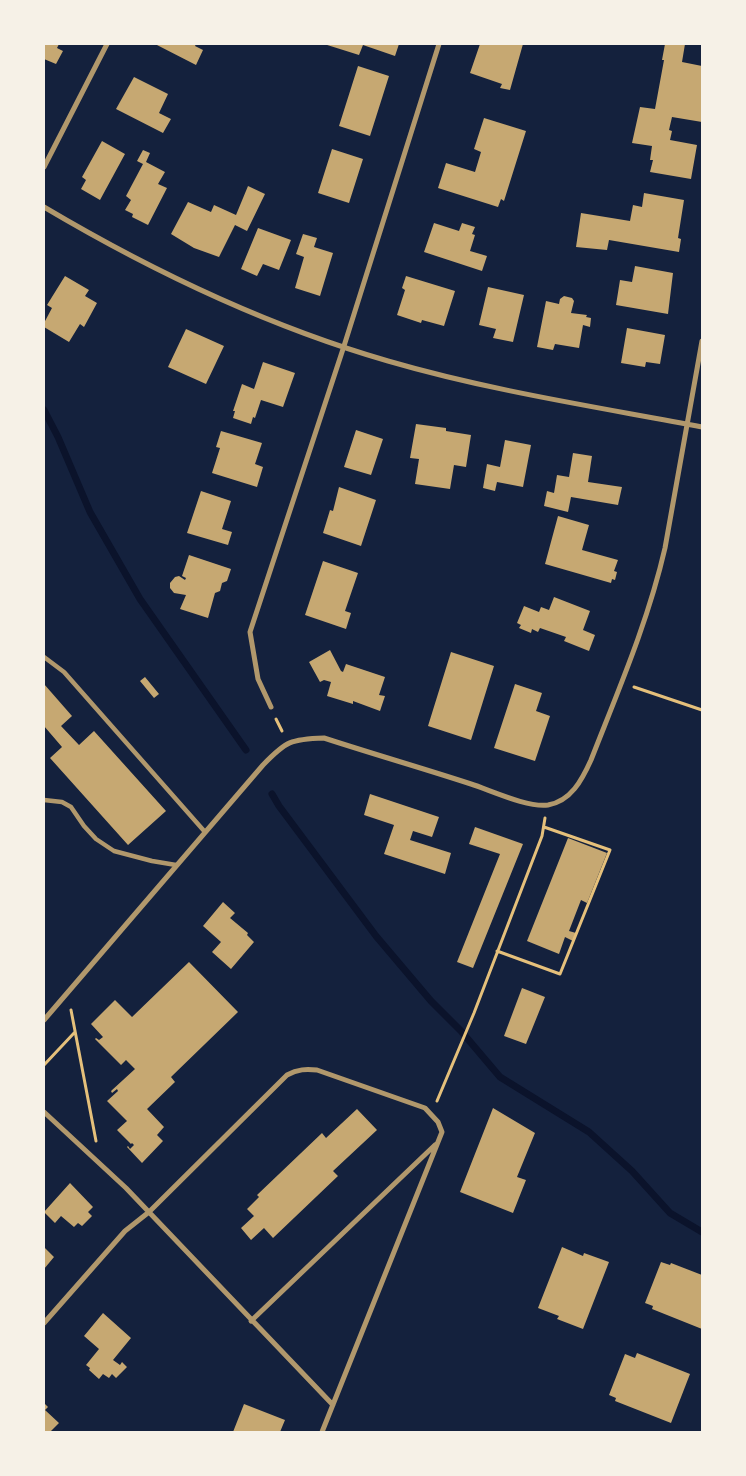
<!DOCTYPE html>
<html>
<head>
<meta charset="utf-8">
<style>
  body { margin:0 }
  #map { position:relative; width:746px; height:1476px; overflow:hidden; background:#14213d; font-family:"Sofia Sans Condensed",sans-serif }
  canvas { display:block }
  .frame { position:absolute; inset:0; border:45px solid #f6f1e7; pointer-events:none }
</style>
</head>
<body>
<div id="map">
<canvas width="746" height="1476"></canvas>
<div class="frame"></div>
</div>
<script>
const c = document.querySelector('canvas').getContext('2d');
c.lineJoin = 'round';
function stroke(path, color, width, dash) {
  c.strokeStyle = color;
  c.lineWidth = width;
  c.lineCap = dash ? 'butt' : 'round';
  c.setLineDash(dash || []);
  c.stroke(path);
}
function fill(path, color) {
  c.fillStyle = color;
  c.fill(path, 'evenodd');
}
const stream = new Path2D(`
  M44 410 58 437 90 512 140 599 246 750
  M272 794 279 806 376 936 431 1001 461 1031 500 1077 589 1132 632 1171 670 1213 702 1232`);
const building = new Path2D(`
  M44 44H59L57 48 63 51 56 64 44 59Z
  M155 44H196L195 46 203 50 196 65Z
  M324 44H399L395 56 363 45 359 55Z
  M480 44H523L510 90 500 88 502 84 470 73Z
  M665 44H685L682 62 702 66V122L672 117 669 130 672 131 670 140 697 145 691 179 650 172 653 160H650L652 146 632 143 640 107 655 109 664 60H662Z
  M358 66 389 76 370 136 339 126Z
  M134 77 168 94 159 113 171 119 163 133 116 109Z
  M484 118 526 131 504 201 501 199 498 207 438 188 446 163 475 172 481 152 474 149Z
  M102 141 125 154 100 200 81 189 86 180 82 177Z
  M332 149 363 159 349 203 318 193Z
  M143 150 150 153 146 162 165 172 158 184 167 188 148 225 132 217 133 214 125 210 131 200 126 196 143 164 137 161Z
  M248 186 265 194 247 231 235 225 219 257 194 248 171 234 188 202 211 212 214 205 236 215Z
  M644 193 684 200 678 238 681 239 679 252 609 240 607 250 576 247 581 213 630 221 633 205 642 207Z
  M434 223 459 231 462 223 475 227 472 234 475 235 470 251 487 256 482 271 424 252Z
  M258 228 291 240 279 270 263 264 257 276 241 269Z
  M303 234 317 238 314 247 333 253 320 296 295 288 304 257 296 254Z
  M635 266 673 273 668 314 616 305 620 280 632 282Z
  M65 276 89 290 85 296 97 303 84 327 80 324 69 342 44 327V323L52 308 47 305Z
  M406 276 455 291 444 326 422 320 421 323 397 315 405 290 402 288Z
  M488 287 524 295 513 342 493 338 496 329 479 325Z
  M564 296 572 298 574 301 571 313 587 315 586 317 591 318 590 327 583 325 579 348 555 344 553 350 537 347 546 301 559 304 560 299Z
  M627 328 665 335 660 364 646 362 645 367 621 363Z
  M186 329 224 346 206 384 168 367Z
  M263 362 295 373 283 407 261 400 255 418 253 417 251 424 233 418 235 411H233L242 384 254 389Z
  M416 424 446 428V431L471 435 466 467 454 465 450 489 415 484 419 459 410 458Z
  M356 430 383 439 371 475 344 467Z
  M221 431 262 443 255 464 263 467 257 487 212 473 220 448 216 447Z
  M505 440 531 445 523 487 497 482 495 491 483 488 487 464 500 467Z
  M573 453 592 456 588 482 622 487 618 505 571 497 568 512 544 506 547 491 554 493 557 475 569 477Z
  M339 487 376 500 361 546 323 533 330 510 333 511Z
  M201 491 231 501 222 529 232 532 228 545 187 533Z
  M558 516 589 525 582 550 618 560 614 571 617 572 615 580 612 579 611 583 545 564Z
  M189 555 231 569 227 581 222 583 220 591 215 593 208 618 180 609 186 595 174 593 170 588V583L175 577 179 576 185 580 186 578 182 576Z
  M323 561 358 573 345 611 351 613 346 629 305 615Z
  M554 597 590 611 583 630 595 635 589 651 564 641 566 637 540 628 538 632 532 629 531 633 519 628 521 625 517 623 524 606 539 612 541 607 549 610Z
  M330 650 341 671 343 672 346 664 385 677 379 695 385 696 380 711 353 701V704L327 696 331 682 324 680 320 682 309 662Z
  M451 652 494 666 471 740 428 726Z
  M145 677 159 694 154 698 140 681Z
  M44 684 72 716 61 726 79 745 94 731 166 811 128 845 50 758 62 747 44 726Z
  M515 684 542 693 536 711 550 716 535 761 494 748Z
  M370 794 439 817 432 837 413 831 410 840 451 853 445 874 384 854 394 825 364 815Z
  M475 827 523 844 473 968 457 962 500 854 469 844Z
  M568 838 607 853 587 903 581 900 569 931 576 933 573 941 565 937 559 954 527 941Z
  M223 902 235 913 230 918 248 933 247 935 254 942 231 969 212 952 221 942 203 926Z
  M189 962 238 1012 171 1077 175 1082 147 1109 164 1127 157 1135 163 1141 142 1163 127 1147 128 1146 130 1149 134 1145 132 1143 131 1144 117 1130 127 1121 107 1101 118 1091 117 1089 112 1093 111 1091 135 1069 126 1060 121 1065 95 1039 96 1038 99 1040 103 1037 91 1024 115 1000 132 1017Z
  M522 988 545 997 526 1044 504 1036Z
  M493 1108 535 1133 517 1177 526 1180 513 1213 460 1192Z
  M357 1109 377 1130 333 1171 338 1176 273 1238 264 1228 251 1240 241 1228 254 1216 247 1209 259 1197 257 1195 322 1133 326 1138Z
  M70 1183 93 1207 88 1212 92 1216 82 1226 78 1223 74 1227 61 1216 55 1223 44 1212Z
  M44 1247 54 1257 44 1269Z
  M562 1247 583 1256 584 1253 609 1262 583 1329 557 1319 559 1316 538 1308Z
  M661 1262 670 1265 671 1263 702 1275V1329L652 1309 653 1306 645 1303Z
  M103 1313 131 1338 113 1360 120 1365 122 1362 127 1367 116 1378 112 1374 109 1378 103 1374 99 1379 89 1370 90 1368 86 1365 99 1349 84 1336Z
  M637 1353 690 1374 671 1423 615 1401 616 1398 609 1395 625 1354 635 1358Z
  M44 1403 48 1407 45 1410 59 1423 51 1431 53 1432H44Z
  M244 1404 285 1420 280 1432H233Z`);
const path = new Path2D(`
  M634 687 702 710
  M276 719 282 731
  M497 951 560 974 610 850 544 827
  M71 1010 96 1141
  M44 1065 75 1032
  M437 1101 474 1013 542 836 545 818`);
const pedestrian = new Path2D(`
  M44 657 64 672 205 832
  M44 800 62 802 71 807 84 826 96 839 114 851 152 861 176 865`);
const minor = new Path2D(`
  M44 167 107 44
  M44 207C152 271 267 326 388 361 491 391 597 407 702 427
  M271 707 258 679 250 632 344 346 439 44
  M44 1020 263 765C286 741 291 739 324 738 373 754 422 768 471 784 490 790 528 808 548 805 571 801 582 780 591 760 618 691 648 622 665 548L702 341
  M44 1112 126 1188 333 1405
  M251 1321 435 1145
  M44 1323 125 1231 149 1212 287 1075C298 1069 306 1069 317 1070L425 1108 438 1122 442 1132 322 1432`);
stroke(stream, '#0b132b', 7);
fill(building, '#c6a872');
stroke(path, '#e5c07b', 3);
stroke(pedestrian, '#b1986c', 4.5);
stroke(minor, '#b1986c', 5);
</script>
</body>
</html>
